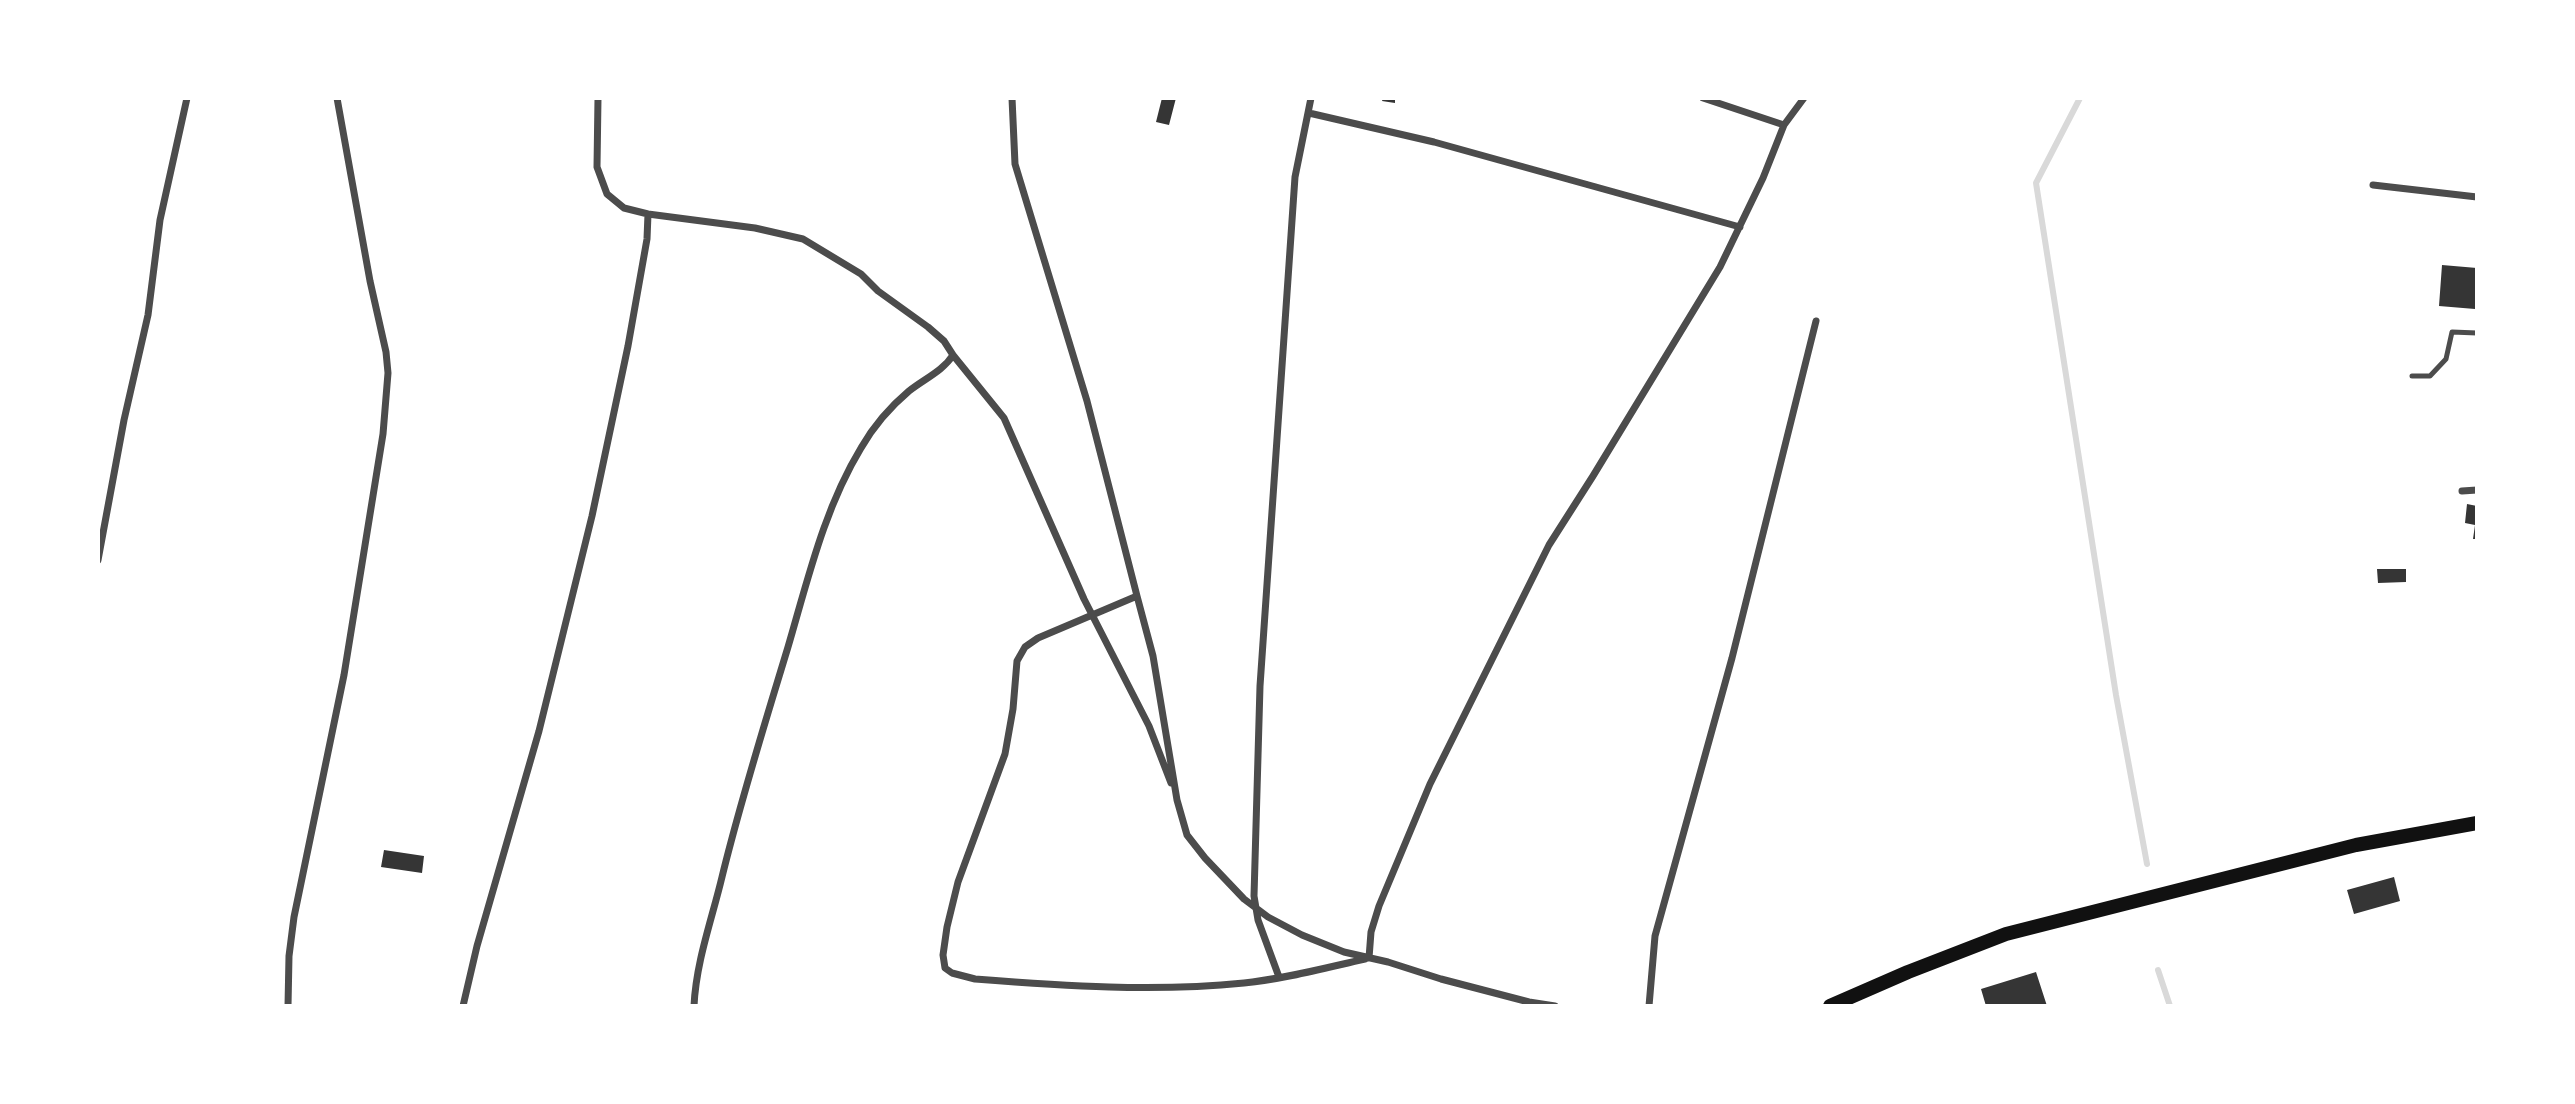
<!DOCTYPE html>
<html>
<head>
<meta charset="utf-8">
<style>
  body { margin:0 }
  #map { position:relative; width:2575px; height:1104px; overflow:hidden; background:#fff; font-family:"Source Serif 4",serif }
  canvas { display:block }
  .frame { position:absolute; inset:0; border:100px solid #fff; pointer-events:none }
</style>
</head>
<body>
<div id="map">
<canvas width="2575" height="1104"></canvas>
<div class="frame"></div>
</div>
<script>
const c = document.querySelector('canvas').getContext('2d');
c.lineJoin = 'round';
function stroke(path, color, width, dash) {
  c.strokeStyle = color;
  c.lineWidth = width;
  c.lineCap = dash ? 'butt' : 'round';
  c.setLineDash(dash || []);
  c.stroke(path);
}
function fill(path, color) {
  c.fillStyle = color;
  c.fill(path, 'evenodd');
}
const stream = new Path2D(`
  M2080 98 2036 183 2116 695 2147 864
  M2158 970 2170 1006`);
const building = new Path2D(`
  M1162 98H1176L1169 125 1156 122Z
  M1383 98H1395V103L1382 101Z
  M2442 265 2477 268 2475 309 2439 306Z
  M2467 504 2477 506V539H2473L2475 525 2465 523Z
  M2377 569H2406V582L2378 583Z
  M384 850 424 856 422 873 381 867Z
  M2394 877 2400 901 2354 914 2347 890Z
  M2036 972 2047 1006H1986L1981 989Z`);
const service = new Path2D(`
  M2412 376H2430L2446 359 2452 332 2477 333`);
const minor = new Path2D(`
  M598 98 597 167 607 194 624 208 648 214 755 228 803 239 861 274 878 291 928 327 944 341 953 355C943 371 924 379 909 391 890 407 873 427 861 448 824 509 808 579 788 647 765 723 741 799 722 877 712 919 696 962 694 1006
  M1012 98 1015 164 1087 401 1137 596 1153 656 1177 800 1187 835 1205 858 1244 899 1268 917 1302 935 1344 952 1388 962 1441 979 1529 1002 1555 1006
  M1703 98 1784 125
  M1309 113 1434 142 1740 227
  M2373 185 2477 197
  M953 355 1004 418 1084 599 1149 726 1171 783
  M2462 491 2477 490
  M98 560 124 420 148 315 160 220 187 98
  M1137 596 1038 638 1025 647 1017 661 1013 709 1005 754 958 882 947 927 943 955 945 968 952 973 975 979C1064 986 1154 992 1244 983 1284 979 1325 968 1365 959
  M1369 958 1371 932 1379 906 1430 784 1549 545 1593 476 1720 267 1763 178 1784 125 1804 98
  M1279 977 1258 920 1254 896 1260 686 1295 177 1311 98
  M288 1006 289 956 294 917 344 675 383 434 388 373 386 352 370 281 337 98
  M463 1006 477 946 539 731 592 516 628 346 647 239 648 214
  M1649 1006 1655 936 1732 658 1816 321`);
const secondary = new Path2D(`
  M1830 1006 1908 972 2006 934 2356 845 2477 823`);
stroke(stream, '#d9d9d9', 6);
fill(building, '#353535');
stroke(service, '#4c4c4c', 5);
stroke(minor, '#4c4c4c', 7);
stroke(secondary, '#111', 14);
</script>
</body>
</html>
